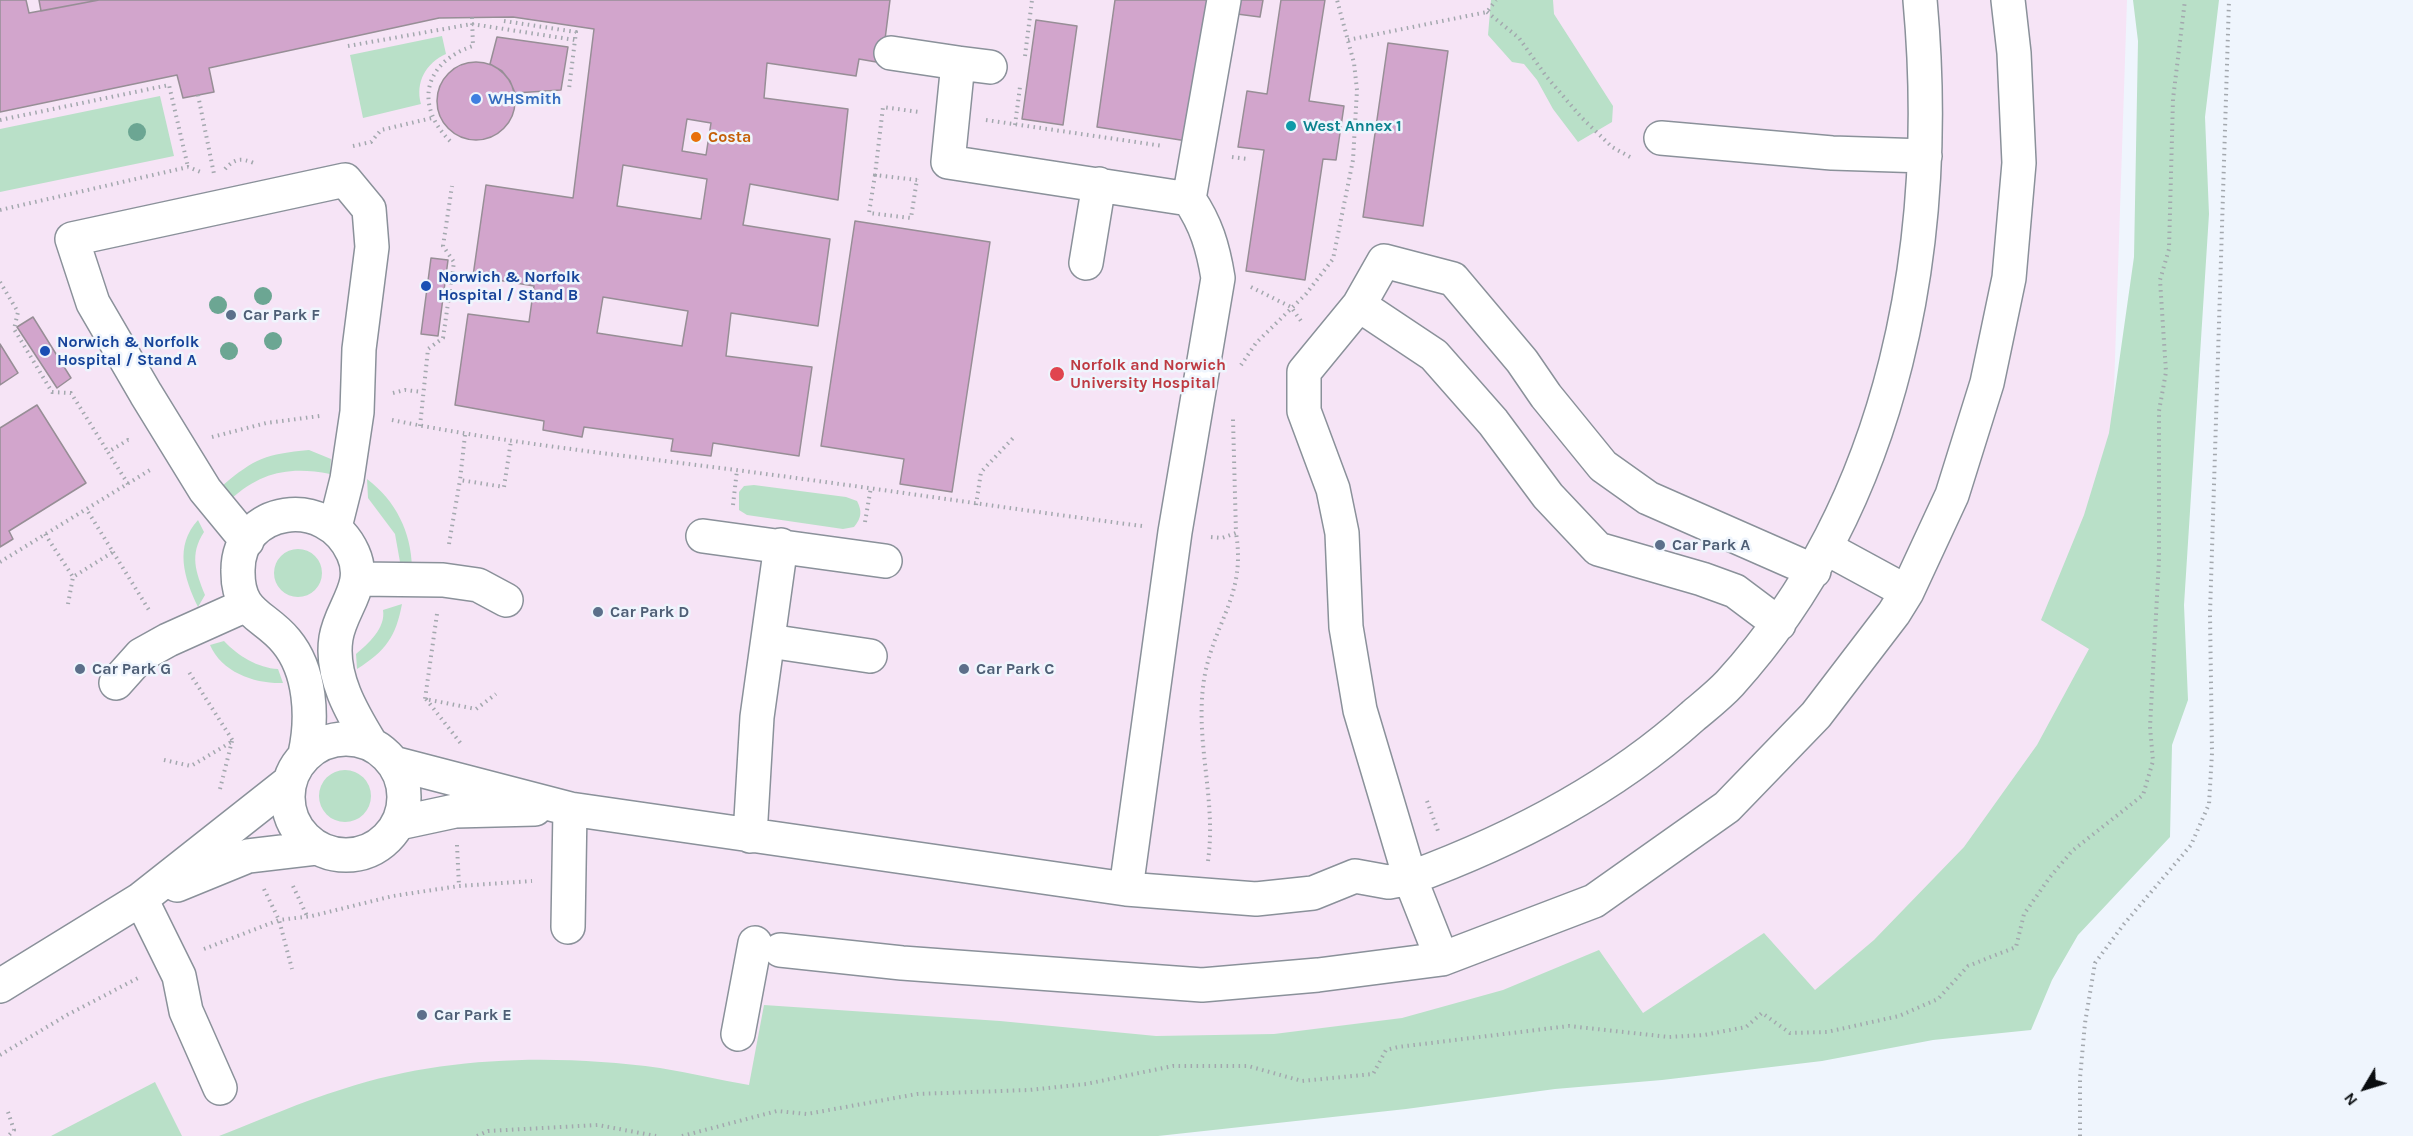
<!DOCTYPE html>
<html>
<head>
<meta charset="utf-8">
<style>
  body { margin:0 }
  #map { position:relative; width:2413px; height:1136px; overflow:hidden; background:#eff5fd; font-family:Karla,sans-serif }
  canvas { display:block }
  .north { position:absolute; left:2335px; top:1058px; width:60px; height:60px; -webkit-text-stroke:4px #eff5fd; paint-order:stroke; rotate:232deg; font-size:16px; font-weight:700; line-height:24px; text-align:center; color:#0a0d10 }
  .north::after { content:''; display:block; margin:auto; width:21px; height:27px; background:#0a0d10; clip-path:polygon(50% 0,100% 100%,50% 72%,0 100%) }
</style>
</head>
<body>
<div id="map">
<canvas width="2413" height="1136"></canvas>
<div class="north">N</div>
</div>
<script>
const c = document.querySelector('canvas').getContext('2d');
c.lineJoin = 'round';
function fill(path, color) {
  c.fillStyle = color;
  c.fill(path, 'evenodd');
}
function stroke(path, color, width, dash) {
  c.strokeStyle = color;
  c.lineWidth = width;
  c.lineCap = dash ? 'butt' : 'round';
  c.setLineDash(dash || []);
  c.stroke(path);
}
function label(font, color, halo, rows, align = 'center') {
  c.font = font + ' Karla,sans-serif';
  c.lineWidth = 5;
  c.setLineDash([]);
  c.textBaseline = 'middle';
  c.strokeStyle = halo;
  c.fillStyle = color;
  for (const [text, x, y, turn = 0] of rows) {
    c.save();
    c.translate(x, y);
    c.rotate((+turn || 0) * Math.PI / 180);
    c.textAlign = isNaN(turn) ? turn : align;
    if (halo) c.strokeText(text, 0, 0);
    c.fillText(text, 0, 0);
    c.restore();
  }
}
const medical = new Path2D(`
  M0 0H2127L2102 748 1787 1015 425 1136H0Z`);
const green = new Path2D(`
  M1491 0H1553L1554 14 1613 106 1612 122 1578 142 1553 109 1537 80 1524 64 1512 62 1488 35Z
  M2133 0H2219L2205 117 2209 214 2184 605 2188 700 2172 745 2170 837 2078 935 2052 980 2031 1030 1933 1040 1822 1061 1662 1080 1555 1089 1406 1109 1158 1136H219C260 1120 301 1102 343 1089 443 1056 556 1054 660 1068 690 1073 720 1080 749 1085L764 1005 1000 1021 1156 1036 1274 1034 1402 1018 1503 990 1599 950 1643 1013 1764 933 1815 990 1874 940 1964 847 2037 745 2089 649 2041 620 2084 515 2109 433 2134 257 2138 41Z
  M442 36 446 54C426 63 415 82 421 104L363 118 350 55Z
  M160 96 174 156 0 192V129Z
  M309 450 331 459 330 474C290 466 261 472 231 499L222 486C255 458 266 454 309 450Z
  M367 479C396 501 411 532 412 567L400 562 395 534 368 498Z
  M754 485 846 497 857 501C862 511 862 517 854 527L843 529 747 515 739 510V492L744 486Z
  M198 520 204 532C189 555 196 572 205 595L198 607C184 578 174 546 198 520Z
  M274 573a24 24 0 1 1 48 0a24 24 0 1 1-48 0Z
  M402 604C396 636 386 651 357 669L356 654C368 644 386 628 383 610Z
  M224 641C238 656 258 668 278 669L283 683C256 684 222 673 210 645Z
  M319 796a26 26 0 1 1 52 0a26 26 0 1 1-52 0Z
  M155 1082 182 1136H51Z`);
const building = new Path2D(`
  M0 0H26L29 13 99 0H890L882 63 859 59 856 76 767 63 764 98 848 109 838 200 750 184 743 225 830 239 818 326 731 313 726 356 812 367 799 456 713 443 711 456 671 451 673 439 584 427 582 437 543 430 544 421 455 405 468 314 529 322 534 286 473 276 486 185 573 198 594 29 513 17 439 18 209 68 214 92 183 98 177 75 0 112ZM623 165 707 179 701 219 617 206ZM603 297 688 311 682 346 597 333Z
  M39 0H99L41 11Z
  M1115 0H1211L1187 141 1097 127Z
  M1239 0H1263L1260 17 1237 14Z
  M1281 0H1325L1309 101 1344 106 1336 160 1323 159 1305 280 1246 271 1264 150 1238 147 1247 91 1267 94Z
  M1036 20 1077 26 1063 125 1022 119Z
  M497 37 568 47 561 90 515 93 510 81 502 71 490 64Z
  M1388 43 1448 51 1423 226 1363 217Z
  M437 101a39 39 0 1 1 78 0a39 39 0 1 1-78 0Z
  M687 119 711 123 706 155 682 151Z
  M855 221 990 242 952 492 900 484 904 459 821 446Z
  M431 258 448 260 438 336 421 334Z
  M33 317 71 378 57 388 17 327Z
  M0 344 18 373 0 385Z
  M37 405 86 483 9 531 13 539 0 547V428Z`);
const path = new Path2D(`
  M1487 12 1519 38 1546 76 1581 117 1612 147 1630 157
  M504 21 576 32 575 40
  M1348 40 1487 12 1496 0
  M348 46 472 24 575 40 569 89
  M1025 56 1032 0
  M198 95 214 174
  M0 120 169 85 188 167
  M986 120 1163 146
  M1015 125 1020 87
  M450 141C414 105 424 62 473 46L472 17
  M353 146 371 142 381 130 432 118
  M1232 157 1248 159
  M225 169C235 158 241 158 254 163
  M875 175 869 213 911 218 917 179
  M917 180 875 175 883 107 919 112
  M0 210 188 167 203 173
  M0 282 18 312 14 329 52 392 71 393 108 452
  M1251 287 1291 307 1301 321
  M1241 365 1256 343 1306 294 1333 259 1353 160 1357 90 1354 63 1337 0
  M393 393 405 390 422 392
  M392 420C510 444 631 456 751 472 881 489 1011 509 1142 526
  M420 426 428 349 443 338 454 262 443 246 452 186
  M465 435 460 480 504 487 511 441
  M212 437 266 423 320 416
  M128 484 108 452 128 440 132 441
  M733 505 737 470
  M976 505 981 472 1015 436
  M865 522 871 487
  M45 534 73 577 113 552 87 510
  M1211 537 1222 538 1236 533 1233 419
  M449 544 460 480
  M113 552 149 610
  M0 562 150 470
  M68 604 73 577
  M437 614 425 699 476 709 496 694
  M426 699 462 745
  M164 760 191 766 233 741 187 669
  M220 789 232 741
  M1427 801 1438 831
  M457 845 459 886
  M1208 861C1217 798 1193 737 1205 674 1216 619 1246 594 1236 533
  M293 886 307 916
  M264 889 279 920 292 969
  M204 949 279 920 312 916 393 896 459 886 532 881
  M0 1055 67 1015 140 977
  M8 1112 14 1130 8 1136
  M477 1136 488 1131 598 1125 656 1136
  M682 1136 777 1111 807 1114 917 1094 1029 1090 1086 1084 1173 1066H1248L1302 1081 1373 1074 1386 1050 1398 1047 1569 1026 1669 1037 1704 1035 1746 1027 1762 1013 1790 1033 1827 1032 1899 1016 1938 999 1968 966 2016 947 2024 914 2050 877 2072 851 2143 795 2153 761 2150 727 2159 559V411L2166 372 2160 280 2169 249 2173 99 2185 0
  M2080 1136V1078L2085 1023 2095 963 2124 924 2191 845 2209 804 2212 753 2210 614 2229 0`);
const minor = new Path2D(`
  M891 53 958 63
  M990 67 958 63 948 162 1189 199C1206 224 1213 247 1218 278L1175 532 1126 889
  M1661 138 1832 153 1925 156
  M1189 199 1224 0
  M1086 263 1099 184
  M1359 305 1304 372V411L1333 489 1342 533 1346 627 1360 710 1410 878C1513 840 1611 790 1693 716 1706 705 1719 695 1730 683 1897 499 1942 240 1920 0
  M703 536 885 561
  M247 541 205 490 146 394 93 303 72 239 345 180 369 209 372 247 359 349 357 412 347 479 335 527
  M1826 548 1907 592
  M358 579 443 580 478 585 506 600
  M1779 624 1735 591 1702 579 1598 549 1548 496 1493 422 1434 355 1359 305 1384 261 1453 279 1522 361 1546 396 1603 466 1648 498 1814 571
  M769 641 870 656
  M116 683 141 655 168 640 246 605
  M288 797a58 58 0 1 1 116 0a58 58 0 1 1-116 0Z
  M305 754C313 718 311 671 286 641 264 614 237 615 238 570 238 507 326 493 353 553 368 586 341 607 336 638 330 676 352 713 371 744
  M393 763 570 809 1126 889 1256 899 1313 893 1355 876 1388 882
  M399 823 455 811 535 809
  M750 836 757 717 781 545
  M1389 882 1410 878 1442 959
  M177 885 248 856 316 848
  M141 899 179 976 186 1011 220 1088
  M568 927 570 809
  M780 950 902 963 1202 985 1318 975 1442 959 1594 901 1727 807 1816 715 1894 613 1907 592 1952 495 1987 383 2009 278 2019 163 2014 53 2008 0
  M0 986 141 899 288 783
  M738 1034 755 943`);
const trees = [
  [137,132],
  [263,296],
  [218,305],
  [273,341],
  [229,351]
];
const markers = [
  [476,99,6,"#3f7fe0"],
  [1291,126,6,"#0f9aa8"],
  [696,137,6,"#e8710a"],
  [426,286,6,"#1a4fb4"],
  [231,315,6,"#5c6f8a"],
  [45,351,6,"#1a4fb4"],
  [1057,374,8,"#e0444e"],
  [1660,545,6,"#5c6f8a"],
  [598,612,6,"#5c6f8a"],
  [80,669,6,"#5c6f8a"],
  [964,669,6,"#5c6f8a"],
  [422,1015,6,"#5c6f8a"]
];
const shopNames = [
  ["WHSmith",488,99]
];
const cultureNames = [
  ["West Annex 1",1303,126]
];
const foodNames = [
  ["Costa",708,137]
];
const transitNames = [
  ["Norwich & Norfolk",438,277],
  ["Hospital / Stand B",438,295],
  ["Norwich & Norfolk",57,342],
  ["Hospital / Stand A",57,360]
];
const serviceNames = [
  ["Car Park F",243,315],
  ["Car Park A",1672,545],
  ["Car Park D",610,612],
  ["Car Park G",92,669],
  ["Car Park C",976,669],
  ["Car Park E",434,1015]
];
const healthNames = [
  ["Norfolk and Norwich",1070,365],
  ["University Hospital",1070,383]
];
fill(medical, '#f6e4f6');
fill(green, '#b9e0c8');
fill(building, '#d2a5cc');
stroke(building, '#978e96', 1.5);
stroke(minor, '#8a919a', 36);
stroke(path, '#a3a8ae', 4, [1.5, 4.5]);
stroke(minor, '#fff', 33);
c.fillStyle = '#6ca693';
for (const [x, y] of trees) {
  c.beginPath();
  c.arc(x, y, 9, 0, 2 * Math.PI);
  c.fill();
}
for (const [x, y, r, color] of markers) {
  const dot = new Path2D();
  dot.arc(x, y, r, 0, 2 * Math.PI);
  c.fillStyle = color;
  c.fill(dot);
  stroke(dot, '#eff5fd', 2);
}
label('bold 16px', '#366cbe', '#eff5fd', shopNames, 'left');
label('bold 16px', '#0d838f', '#eff5fd', cultureNames, 'left');
label('bold 16px', '#c56008', '#eff5fd', foodNames, 'left');
label('bold 16px', '#164399', '#eff5fd', transitNames, 'left');
label('bold 16px', '#4e5e75', '#eff5fd', serviceNames, 'left');
label('bold 16px', '#be3a42', '#eff5fd', healthNames, 'left');
</script>
</body>
</html>
